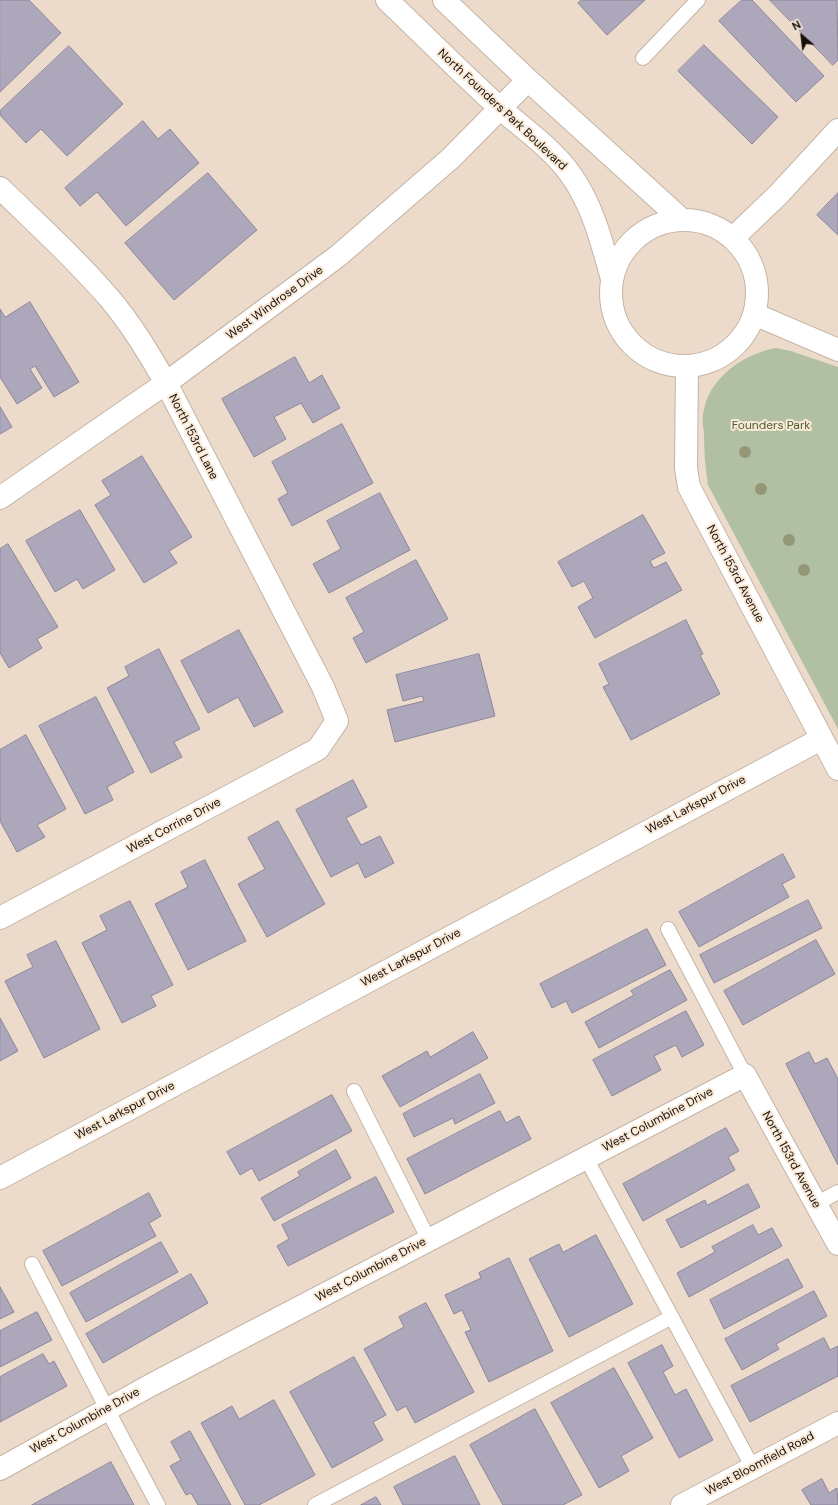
<!DOCTYPE html>
<html>
<head>
<meta charset="utf-8">
<style>
  body { margin:0 }
  #map { position:relative; width:838px; height:1505px; overflow:hidden; background:#ecdbca; font-family:"DM Sans",sans-serif }
  canvas { display:block }
  .north { position:absolute; left:782px; top:16px; width:40px; height:40px; -webkit-text-stroke:3px #fae9d7; paint-order:stroke; rotate:332deg; font-size:11px; font-weight:700; line-height:16px; text-align:center; color:#150f0a }
  .north::after { content:''; display:block; margin:auto; width:14px; height:18px; background:#150f0a; clip-path:polygon(50% 0,100% 100%,50% 72%,0 100%) }
</style>
</head>
<body>
<div id="map">
<canvas width="838" height="1505"></canvas>
<div class="north">N</div>
</div>
<script>
const c = document.querySelector('canvas').getContext('2d');
c.lineJoin = 'round';
function fill(path, color) {
  c.fillStyle = color;
  c.fill(path, 'evenodd');
}
function stroke(path, color, width, dash) {
  c.strokeStyle = color;
  c.lineWidth = width;
  c.lineCap = dash ? 'butt' : 'round';
  c.setLineDash(dash || []);
  c.stroke(path);
}
function label(font, color, halo, rows, align = 'center') {
  c.font = font + ' "DM Sans",sans-serif';
  c.lineWidth = 4;
  c.setLineDash([]);
  c.textBaseline = 'middle';
  c.strokeStyle = halo;
  c.fillStyle = color;
  for (const [text, x, y, turn = 0] of rows) {
    c.save();
    c.translate(x, y);
    c.rotate((+turn || 0) * Math.PI / 180);
    c.textAlign = isNaN(turn) ? turn : align;
    if (halo) c.strokeText(text, 0, 0);
    c.fillText(text, 0, 0);
    c.restore();
  }
}
const green = new Path2D(`
  M776 348 791 351 838 367V729L708 485C705 467 704 450 704 433 703 427 702 420 703 414 708 378 743 354 776 348Z`);
const building = new Path2D(`
  M0 0H29L61 33 0 92Z
  M582 0H645L607 35 578 3Z
  M742 0H752L824 76 796 102 719 21Z
  M770 0H837L838 60 833 65Z
  M704 45 778 117 752 144 678 71Z
  M69 46 123 104 67 156 41 129 26 143 0 115V111Z
  M143 121 158 139 170 129 199 163 126 226 97 192 80 206 65 188Z
  M208 173 257 230 174 300 125 243Z
  M838 193V235L817 215Z
  M30 302 79 382 54 397 35 366 30 369 42 388 17 404 0 377V309L5 317Z
  M295 357 309 383 322 375 340 408 313 423 301 403 274 417 286 439 254 457 222 399Z
  M0 407 12 427 0 434Z
  M342 424 373 483 292 526 278 499 288 493 272 462Z
  M142 456 192 537 169 551 177 563 144 583 95 505 111 495 102 481Z
  M380 493 410 550 329 593 313 564 341 549 327 521Z
  M80 510 115 570 83 589 77 579 55 592 26 541Z
  M643 515 665 553 650 561 654 568 666 562 682 590 595 638 578 607 593 598 584 581 572 587 558 562Z
  M8 544 58 627 37 639 42 648 9 668 0 653V549Z
  M416 560 448 619 366 663 353 638 364 632 346 598Z
  M686 620 703 654 700 655 720 694 631 740 603 687 609 684 599 664Z
  M239 630 283 712 254 727 238 697 208 713 181 661Z
  M159 649 200 729 174 742 182 757 151 773 107 688 129 676 125 667Z
  M479 654 495 716 395 742 387 710 424 701 422 696 403 701 396 675Z
  M96 697 134 772 107 787 113 800 85 814 39 726Z
  M26 735 66 809 37 825 45 837 17 852 0 821V750Z
  M353 780 367 807 346 818 361 845 380 836 394 863 365 878 358 863 331 877 296 810Z
  M278 821 325 904 267 937 238 884 265 869 248 838Z
  M783 854 795 877 782 884 789 897 699 947 679 912Z
  M205 860 246 941 188 970 155 904 188 887 181 872Z
  M808 900 822 928 714 983 700 955Z
  M130 901 173 985 151 996 156 1006 122 1023 82 943 107 930 100 916Z
  M647 929 666 965 572 1013 566 1001 552 1008 540 984Z
  M816 940 835 974 743 1025 724 991Z
  M56 941 100 1029 44 1058 5 981 33 967 27 955Z
  M670 970 687 1000 599 1048 585 1022 634 995 631 991Z
  M686 1011 704 1045 682 1057 676 1045 654 1056 661 1070 612 1096 593 1060Z
  M0 1018 18 1051 0 1061Z
  M473 1032 488 1058 400 1107 382 1076 427 1051 430 1057Z
  M809 1052 815 1064 827 1058 838 1079V1165L786 1064Z
  M480 1074 495 1103 455 1124 453 1118 414 1137 403 1114Z
  M332 1095 352 1131 259 1181 252 1168 240 1175 227 1152Z
  M500 1111 506 1123 519 1116 531 1139 425 1194 407 1159Z
  M726 1128 739 1151 728 1157 735 1170 643 1221 623 1184Z
  M336 1150 351 1178 274 1221 261 1198 300 1176 298 1172Z
  M376 1177 394 1212 288 1266 277 1246 289 1239 282 1225Z
  M748 1184 760 1207 681 1248 666 1220 705 1200 707 1205Z
  M149 1193 161 1216 149 1223 156 1236 62 1286 43 1251Z
  M753 1225 758 1235 772 1228 782 1246 689 1297 677 1273 715 1252 712 1247Z
  M596 1235 633 1304 569 1337 529 1259 559 1244 563 1252Z
  M161 1242 178 1272 86 1322 70 1293Z
  M509 1258 553 1351 489 1382 465 1332 471 1330 462 1310 454 1314 445 1295 481 1278 479 1273Z
  M788 1259 803 1287 724 1329 710 1300Z
  M191 1274 208 1303 103 1363 86 1334Z
  M0 1287 14 1312 0 1319Z
  M814 1291 827 1316 776 1344 779 1349 742 1370 725 1339Z
  M426 1303 474 1392 415 1423 406 1406 397 1411 364 1349 404 1327 399 1317Z
  M37 1312 52 1340 0 1367V1331Z
  M824 1338 830 1350 838 1346V1376L750 1422 731 1386Z
  M662 1345 673 1366 663 1372 675 1395 686 1389 713 1440 679 1458 628 1363Z
  M43 1354 49 1364 54 1361 67 1386 0 1422V1377Z
  M354 1357 386 1415 373 1422 383 1440 332 1468 290 1392Z
  M614 1368 653 1438 621 1456 629 1471 599 1488 551 1403Z
  M274 1400 315 1475 259 1505H245L201 1423 232 1406 239 1419Z
  M535 1409 582 1495 563 1505H503L470 1445Z
  M190 1431 231 1505H198L191 1493 186 1495 170 1466 181 1460 171 1442Z
  M455 1456 480 1505H403L394 1487Z
  M111 1462 134 1505H32Z
  M822 1479 829 1493 837 1488 838 1505H811L802 1490Z
  M376 1497 381 1505H361Z`);
const lane = new Path2D(`
  M643 58 698 0
  M668 929 745 1075
  M354 1091 429 1240
  M586 1158 753 1468
  M816 1204 838 1192
  M32 1264 107 1409 158 1505
  M315 1505 672 1317`);
const street = new Path2D(`
  M387 0C425 36 462 74 501 109 525 130 553 149 571 175 593 206 602 243 612 279
  M444 0 528 80 682 220
  M0 188C37 224 76 259 110 299 132 325 149 354 166 383L323 687 337 721 318 749 0 918
  M611 293a73 73 0 1 1 146 0a73 73 0 1 1-146 0Z
  M733 238 778 195 838 130
  M754 314 838 350
  M687 366 686 468 689 487 838 769
  M0 498 166 383 338 256 451 158 528 80
  M0 1178 821 739
  M0 1469 151 1385 745 1075 838 1244
  M682 1505 838 1423`);
const trees = [
  [745,452],
  [761,489],
  [789,540],
  [804,570]
];
const streetNames = [
  ["North Founders Park Boulevard",502,110,43],
  ["West Windrose Drive",275,303,-36],
  ["North 153rd Lane",193,437,63],
  ["North 153rd Avenue",735,574,62],
  ["West Larkspur Drive",696,805,-28],
  ["West Corrine Drive",174,826,-28],
  ["West Larkspur Drive",411,958,-28],
  ["West Larkspur Drive",125,1111,-28],
  ["West Columbine Drive",658,1120,-28],
  ["North 153rd Avenue",791,1160,61],
  ["West Columbine Drive",371,1270,-28],
  ["West Columbine Drive",85,1421,-29],
  ["West Bloomfield Road",760,1464,-28]
];
const parkNames = [
  ["Founders Park",771,426]
];
fill(green, '#b1bfa2');
fill(building, '#ada7bc');
stroke(building, '#8b869a', 1);
stroke(lane, '#c5b4a4', 16);
stroke(street, '#c5b4a4', 24);
stroke(lane, '#fff', 14);
stroke(street, '#fff', 22);
c.fillStyle = '#939776';
for (const [x, y] of trees) {
  c.beginPath();
  c.arc(x, y, 6, 0, 2 * Math.PI);
  c.fill();
}
label('12px', '#150f0a', '#fae9d7', streetNames);
label('12px', '#4b6031', '#fae9d7', parkNames);
</script>
</body>
</html>
